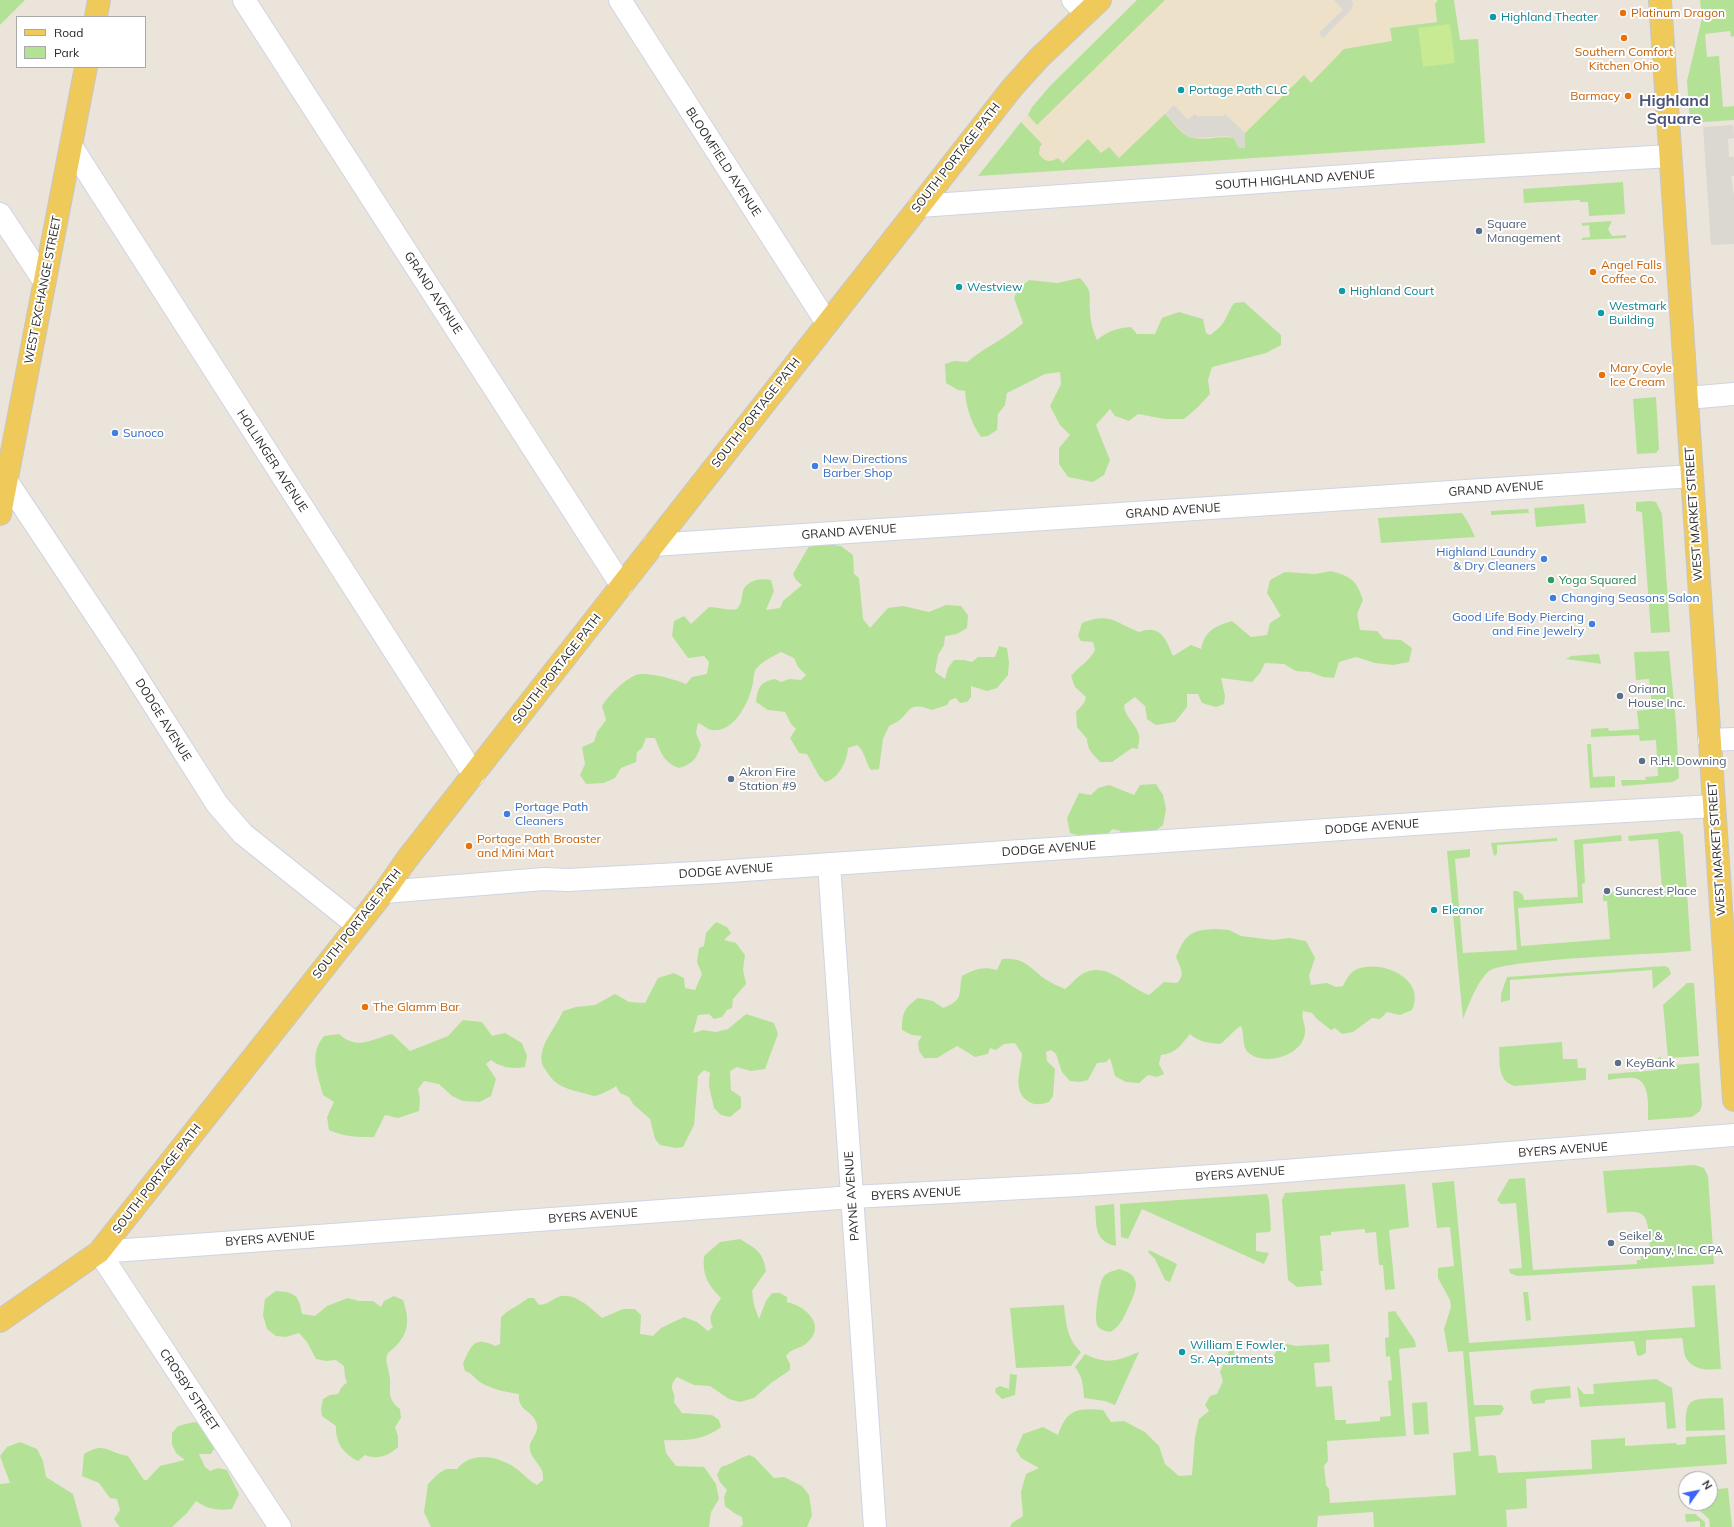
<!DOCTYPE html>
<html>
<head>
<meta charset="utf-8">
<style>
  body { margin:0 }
  #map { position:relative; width:1734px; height:1527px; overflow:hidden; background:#ebe4da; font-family:Mulish,sans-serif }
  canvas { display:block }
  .legend { position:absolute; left:16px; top:16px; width:130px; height:52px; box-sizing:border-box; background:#fff; border:1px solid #a9a9a9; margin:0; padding:5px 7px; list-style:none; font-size:12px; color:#292929 }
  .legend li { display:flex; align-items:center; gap:8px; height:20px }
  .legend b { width:20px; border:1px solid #a9a9a9 }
  .north { position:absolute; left:1678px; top:1471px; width:40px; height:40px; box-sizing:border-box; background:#fff; border:1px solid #a9a9a9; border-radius:50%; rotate:57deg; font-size:11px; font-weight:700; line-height:16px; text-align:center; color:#292929 }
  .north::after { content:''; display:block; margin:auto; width:14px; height:18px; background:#3a63f9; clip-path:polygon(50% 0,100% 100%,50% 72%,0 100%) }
</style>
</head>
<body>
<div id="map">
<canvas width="1734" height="1527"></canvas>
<ul class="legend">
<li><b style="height:5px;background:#f0c95b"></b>Road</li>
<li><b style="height:11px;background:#b3e297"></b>Park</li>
</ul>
<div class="north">N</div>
</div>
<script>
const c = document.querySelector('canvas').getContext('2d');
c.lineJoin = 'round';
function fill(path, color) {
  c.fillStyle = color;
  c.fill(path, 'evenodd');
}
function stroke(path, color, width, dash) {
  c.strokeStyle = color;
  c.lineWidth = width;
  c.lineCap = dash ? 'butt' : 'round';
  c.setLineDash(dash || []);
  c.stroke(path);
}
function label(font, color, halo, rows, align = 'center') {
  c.font = font + ' Mulish,sans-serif';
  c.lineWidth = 4;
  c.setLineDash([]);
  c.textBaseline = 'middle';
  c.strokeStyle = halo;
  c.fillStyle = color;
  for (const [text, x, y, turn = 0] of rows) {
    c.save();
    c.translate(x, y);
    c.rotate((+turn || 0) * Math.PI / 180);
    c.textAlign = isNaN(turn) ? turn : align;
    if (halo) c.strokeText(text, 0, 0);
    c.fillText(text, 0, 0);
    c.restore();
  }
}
const education = new Path2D(`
  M1137 0H1453L1463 55 1467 133 1141 154 1119 158 1101 153 1063 163 1045 161 1039 154 1042 144 1021 122 1028 115 1032 107 1051 85Z`);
const green = new Path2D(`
  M0 0H25L0 25Z
  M1137 0H1165L1037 125 1028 115 1032 107 1051 85Z
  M1438 0H1454L1460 40 1478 39 1485 143 978 176 1021 122 1042 144 1040 147 1039 154C1044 162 1050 163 1058 158L1063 163 1088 139 1101 153 1109 147 1119 158 1165 114C1172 121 1183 137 1193 138 1207 141 1220 135 1234 138L1239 148H1245V133L1304 75 1311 83 1344 49 1392 41 1390 28 1437 22 1435 4Z
  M1700 0H1734V36L1731 37 1730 31 1705 34 1707 57 1719 56 1723 107 1734 106V120L1690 123 1687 81 1702 18Z
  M1623 182 1625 214 1589 216 1588 202H1580V200L1524 203 1523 189Z
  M1612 221 1608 229 1612 236 1626 235V238L1582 240V238L1590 237 1589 225 1582 226V223Z
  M1080 278C1093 292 1089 293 1090 310 1090 320 1093 331 1097 340 1108 331 1117 328 1131 327L1137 334H1155L1162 318 1179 312 1203 319 1206 333 1210 335C1227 323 1224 319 1234 303L1244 302 1281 335V345L1266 353 1212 367 1208 380 1210 394 1197 408 1184 419H1165L1138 414 1129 421 1115 416 1110 409 1096 425 1110 460 1104 475 1093 482 1068 477 1059 464V448L1070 435 1060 425 1050 406 1061 384 1060 372 1045 374 1007 393 1005 405 998 414 997 430 988 436 981 437C971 422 966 408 965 391L958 390 946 383 945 364 954 361 967 362C985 347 1005 339 1023 323L1014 298 1018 289 1029 280 1057 283Z
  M1656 397 1659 449 1656 453 1637 454 1633 399Z
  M1651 501 1656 502 1662 514 1670 632 1651 633 1642 512 1636 511V502Z
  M1584 504 1586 523 1536 527 1534 508Z
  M1528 509 1529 513 1491 515V511Z
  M1462 513 1469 524 1475 537 1381 543 1378 518Z
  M825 544 841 546 853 555 854 574 859 578 863 619 870 628 888 608 903 606 929 612 946 605 961 606 968 615 967 628 957 634 945 636 944 645 938 655 935 672 945 679 948 668 954 660H964L972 662 978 657H995L999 646 1007 648 1009 662 1008 675 997 688 987 691 971 686V697L967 702 960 703 956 698 950 700 947 705 932 710C903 699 913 717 889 726L883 739 879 769 871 770C865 762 865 751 857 745L848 748C847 761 839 779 825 782L819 776 807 754 799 753 790 738 796 729 791 724 785 712 768 710 756 702C758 687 760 682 775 679L781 682 789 679 801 680 806 675 798 667 794 658 781 652C772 657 762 661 756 669 753 673 754 681 752 687 748 704 733 734 711 730 707 729 702 724 698 723L696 733 701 745C697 758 693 764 679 768 664 763 661 753 655 738H646L642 748 637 752 636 762 621 768 615 778 604 783 586 784 580 775 585 764 582 747 594 742 597 732 606 720 602 706C608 696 627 676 640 674 653 673 674 679 686 684L692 677 707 674 709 662 704 656 688 658 672 636 674 621 684 616 691 624 709 607C719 607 728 611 737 609 743 601 741 599 743 591 747 580 761 578 771 580L774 591 766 610 780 608 783 601 802 585 796 580 793 574 809 546Z
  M1331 571C1351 577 1356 579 1363 600L1357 614 1360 630 1377 631 1384 639 1401 640 1412 648 1409 662 1393 665 1375 663 1356 657 1339 662 1334 678 1323 677 1310 672 1296 671 1284 664 1265 663 1260 673 1252 682 1221 678 1225 696 1224 704 1216 707 1202 703 1198 694H1187V707L1175 722 1156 725 1147 719 1145 706 1135 697 1124 705C1125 719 1137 723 1139 736 1140 740 1138 745 1138 749L1132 748 1112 762H1100C1093 754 1087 750 1087 739L1077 727 1076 712 1084 703 1086 697 1075 687 1071 676C1080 665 1089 662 1095 650L1093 642 1081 641 1078 636 1082 623C1110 612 1114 622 1139 632 1161 624 1166 640 1173 656L1191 645 1201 649C1205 630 1216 626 1232 621L1251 637 1267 635 1270 623 1281 616 1267 593 1270 580 1285 572 1315 574Z
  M1669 651 1676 723 1679 778 1673 782 1622 786 1621 780H1646L1645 777 1658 776 1656 740 1640 741 1639 735 1591 737V729L1608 728 1609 731 1639 729 1637 711 1652 709 1649 679 1636 680 1634 652Z
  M1599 654 1601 664 1566 659 1571 656Z
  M1587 744H1591L1593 777 1615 776V787L1590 788Z
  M1156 784 1163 795 1166 809 1163 825 1145 839 1130 840 1120 831 1113 829 1107 834 1097 837 1090 834 1085 837 1070 833 1067 818 1079 793 1091 795 1098 788 1109 785 1134 795 1140 785Z
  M1679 831 1683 835 1691 951C1661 954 1505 959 1489 971 1478 980 1468 1006 1463 1019L1447 851 1470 849V857L1455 859 1463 953 1517 950 1513 891H1518L1523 895 1524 900 1578 897 1574 840 1621 835 1622 841 1583 844 1585 883 1582 884 1583 903 1518 908 1521 946 1610 939 1607 901H1603V893L1662 889 1658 839 1629 841 1628 836Z
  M1557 838V841L1497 845V854L1494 856 1491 843Z
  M716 922 727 927 731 933 724 940 736 943 745 955 743 970 746 984 733 999 732 1008 727 1010 722 1017 714 1019 709 1014 698 1015 693 1033 703 1030 716 1032 728 1029 746 1014 774 1023 778 1034 765 1069 751 1071 737 1067 730 1071 731 1090 741 1097V1108L730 1117 721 1115 714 1108C712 1095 707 1088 710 1073L704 1070 698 1076 694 1125 683 1147 676 1148 660 1145 655 1139 650 1119 633 1104 629 1097 620 1093 616 1086C613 1089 599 1095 595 1096 591 1096 586 1093 583 1093 567 1089 555 1086 547 1072 546 1070 543 1067 542 1064 538 1045 556 1028 563 1011L576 1007 595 1005 615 994 629 1002 645 1003 658 978 674 973 684 978 685 988 695 990 702 974 697 962 699 948 704 946 706 933Z
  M1216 929 1229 930 1241 936 1273 940 1289 938 1306 941 1315 958 1309 976 1311 985 1327 983 1336 987 1343 986C1346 980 1350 972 1357 969 1382 959 1427 979 1412 1010L1400 1015 1387 1012 1380 1019 1372 1018 1353 1032 1342 1034 1335 1028 1331 1030 1317 1019 1312 1013 1303 1011C1301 1019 1306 1025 1305 1032 1304 1055 1267 1066 1250 1054 1241 1048 1245 1035 1241 1026 1234 1029 1229 1038 1220 1044 1210 1043 1198 1042 1190 1034 1182 1044 1175 1054 1161 1055L1159 1064 1164 1074 1157 1077 1148 1075 1139 1083 1126 1082 1115 1076 1110 1058 1106 1062 1097 1063 1088 1080 1080 1082 1070 1081 1062 1072 1056 1054 1051 1050 1046 1052 1047 1061 1055 1069 1053 1096 1049 1102C1039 1105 1033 1106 1025 1099 1013 1087 1021 1069 1022 1054L1015 1043 1004 1044 996 1050 990 1048 988 1054 975 1057 957 1046 937 1058H924L919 1051 918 1042 922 1036 912 1035 902 1030C902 1013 904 1008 918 998L933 1001 943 1008C964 1000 958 995 962 976 975 969 983 966 997 970L1002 959C1024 957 1029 967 1045 979 1051 983 1058 986 1065 989 1072 984 1076 977 1084 973 1107 961 1129 988 1149 995L1164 982 1177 983C1186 975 1180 967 1176 957 1186 934 1190 930 1216 929Z
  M1665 966 1669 968 1671 974 1653 989 1652 970 1510 980V1000L1501 1002V994L1507 977Z
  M1687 983H1694L1699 1056 1668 1058 1663 1005Z
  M463 1020 482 1022 492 1036 505 1033 522 1043 527 1056 525 1067C512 1069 502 1068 491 1060L486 1064 496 1079 491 1096 480 1102 463 1101 452 1096 439 1084 424 1081 418 1089 420 1098 419 1111 398 1118 385 1115 374 1137C358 1137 343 1137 329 1130L327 1117 334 1102 323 1095C318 1074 308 1055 324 1036L339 1034C358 1051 371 1039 392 1034L410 1051 448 1036Z
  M1562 1042 1563 1059H1577L1578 1068H1586V1080L1515 1086C1497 1082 1500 1062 1499 1047Z
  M1661 1057V1066L1699 1063 1702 1105 1700 1111 1692 1117 1648 1120C1648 1108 1651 1081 1634 1078 1626 1077 1616 1079 1608 1080V1074L1658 1070V1058Z
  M1695 1165 1704 1168 1708 1176 1714 1264 1538 1275 1517 1276 1510 1273 1509 1269 1522 1268 1516 1203 1501 1204 1497 1200 1509 1179 1525 1178 1533 1270 1637 1264V1260H1641L1640 1251 1650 1250C1647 1209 1648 1210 1607 1213L1603 1171Z
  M1454 1181 1469 1343 1695 1327 1692 1286 1715 1285 1721 1369C1708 1370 1694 1371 1686 1358 1683 1353 1684 1344 1682 1338L1646 1340V1353L1640 1356 1637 1355 1634 1341 1469 1352 1474 1405H1502L1504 1409 1500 1415 1475 1417 1479 1456 1494 1455 1496 1457 1498 1473 1592 1469 1591 1440 1625 1438V1446L1676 1443 1677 1445 1686 1444V1437L1725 1435 1727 1464 1526 1479 1527 1508 1506 1510 1507 1527H1374L1373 1512 1318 1516 1317 1527H1010L1012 1523 1023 1516 1021 1492 1026 1474 1039 1468 1021 1458 1016 1450 1023 1434 1043 1427 1058 1435C1067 1409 1077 1408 1103 1410L1111 1422 1124 1421 1145 1432 1159 1446 1165 1464 1179 1476 1192 1475 1195 1437 1199 1419 1209 1411 1205 1405 1210 1396 1217 1394 1223 1381 1220 1372 1232 1344 1236 1359 1273 1356 1277 1350 1287 1344 1296 1346 1329 1344 1330 1362 1314 1363 1316 1387 1332 1386 1335 1420H1346V1424L1380 1421V1417L1391 1416 1388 1381 1392 1380 1390 1356 1386 1357 1385 1338 1389 1337 1388 1312 1395 1311 1415 1341 1416 1347 1399 1349 1406 1436 1327 1441 1328 1461 1324 1466 1326 1485 1329 1489 1330 1503 1456 1495 1453 1453 1471 1451 1463 1351 1448 1352 1444 1329 1451 1307 1450 1300 1438 1278V1268L1454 1266 1450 1227 1437 1228 1432 1183Z
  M1405 1184 1409 1227 1389 1230 1395 1289 1385 1290 1383 1265H1379L1376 1232 1365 1233V1229L1331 1232V1235L1320 1236 1323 1271H1320L1322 1285 1297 1287 1288 1280 1282 1200 1285 1193Z
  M1267 1194 1269 1200 1271 1230 1269 1232 1256 1233V1251L1269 1253 1264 1264 1142 1209 1128 1239 1121 1237 1120 1204Z
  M1114 1204 1116 1246C1093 1241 1097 1225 1095 1206Z
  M740 1239C756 1249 763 1251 766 1271L752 1291 754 1305 759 1319 766 1301 772 1293H780L787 1297V1302C806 1306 827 1326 807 1343 800 1349 791 1348 786 1356L790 1364V1370L771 1383 754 1398 740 1402 729 1399 710 1386 694 1385 677 1377C666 1390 677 1390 674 1402L682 1413 712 1415 719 1420 721 1427C705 1440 684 1441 664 1440L666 1453 676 1466 704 1467 716 1484 719 1499 711 1512 709 1527H431L424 1512 428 1484 438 1474 446 1469H457C471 1451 497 1456 514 1467 523 1473 528 1480 537 1485L543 1480C543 1477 543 1473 542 1471 539 1462 528 1456 530 1445 532 1437 540 1432 536 1422 532 1410 517 1411 519 1394 505 1392 491 1389 480 1382 474 1378 472 1373 465 1371L463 1364C471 1345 474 1336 495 1346L500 1344 501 1317C510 1308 519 1306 528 1298H534L539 1305C548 1304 548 1302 556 1298 572 1289 591 1308 602 1318L623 1309H635L641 1315 640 1334 653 1336 661 1328 684 1317 697 1322 708 1331 713 1327C706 1316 715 1308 721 1298 708 1285 702 1275 704 1256L720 1242Z
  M1149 1250 1177 1264 1170 1282 1165 1280 1155 1259 1148 1252Z
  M1119 1269C1143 1275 1137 1290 1128 1308 1124 1317 1120 1327 1110 1332 1105 1331 1100 1330 1097 1325 1094 1317 1099 1282 1104 1276 1108 1272 1113 1271 1119 1269Z
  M276 1291C295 1292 299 1295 302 1314L315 1316 327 1306 348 1298 359 1301H373L381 1307 384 1301 394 1296 403 1300C409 1319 410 1331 396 1346 393 1349 389 1351 387 1355 385 1362 388 1366 389 1373 393 1389 384 1396 400 1409L401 1418 395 1427 398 1436V1447C389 1456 377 1460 365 1455L358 1461C343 1454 335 1442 336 1426L322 1416 321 1409 323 1399 330 1395 338 1394 341 1388 347 1382 345 1377 344 1366 336 1360 326 1361 316 1359 307 1342 299 1333 286 1337 276 1336 267 1329 263 1315 265 1299Z
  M1523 1292H1528L1531 1320 1526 1321Z
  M1064 1305C1066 1323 1067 1339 1081 1352L1071 1366 1016 1368 1010 1308Z
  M1139 1352 1115 1405 1105 1401 1084 1398C1083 1386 1083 1377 1075 1367L1085 1354C1107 1365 1117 1361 1139 1352Z
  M1010 1374 1017 1375 1015 1395 1002 1399 995 1392 996 1388 1000 1386 1009 1389Z
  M1656 1379 1672 1388 1676 1428 1667 1429 1665 1402 1580 1407 1577 1386 1584 1394H1594L1593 1384Z
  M1570 1386 1571 1398 1545 1400V1403L1533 1404C1530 1399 1530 1396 1531 1391L1536 1389Z
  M1723 1398 1725 1430 1686 1431C1684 1396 1691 1399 1723 1398Z
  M1427 1402 1429 1434 1414 1435 1412 1403Z
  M194 1422 207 1425 217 1444 211 1454H199L205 1467 210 1471 218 1468 227 1470 239 1494 232 1509C217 1511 208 1509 196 1501L187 1513 172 1527H120L114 1519 120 1510 117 1499 110 1498 99 1483 82 1476 84 1454C106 1441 107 1453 128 1456L144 1480H147L160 1466 185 1460 176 1453 172 1445V1433L178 1426Z
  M20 1442 37 1449 43 1461 46 1477 73 1494 82 1527H0V1484L10 1483 0 1456 7 1447Z
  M749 1455 754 1457 774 1478 784 1477 802 1486 809 1495 812 1515 807 1527H740L743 1525 742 1517 734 1513 725 1506 724 1497 727 1490 720 1482 717 1475 721 1467C732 1464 739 1458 749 1455Z
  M1728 1488 1732 1527H1710L1709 1519 1697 1508V1503H1710V1490Z
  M1685 1514H1695L1705 1522V1527H1700V1521L1686 1522Z`);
const pitch = new Path2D(`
  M1450 24 1455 63 1423 67 1418 28Z`);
const plaza = new Path2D(`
  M1334 0H1352L1353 4 1351 10 1323 38 1319 33 1343 10Z
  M1174 105 1188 120 1195 114 1197 116H1223L1225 114 1245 133V148H1239L1234 138 1227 136 1193 138 1187 136 1165 114Z
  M1733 125 1734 138 1728 139 1729 157H1734V176H1731L1734 195V244L1711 245 1703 127Z`);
const minor = new Path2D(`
  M244 0 622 586
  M620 0 827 323
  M1073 0 1086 13
  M71 146 474 775
  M919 206 1403 172 1670 156
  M0 214 44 281
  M1687 398 1734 394
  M6 480 125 659 217 804 243 834 357 925
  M653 545 1692 476
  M1709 740 1734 739
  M829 864 875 1527
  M384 892 544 879 568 880 715 872 1502 818 1714 806
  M280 1527 99 1252 853 1197 1078 1185 1272 1172 1734 1135`);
const major = new Path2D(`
  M1660 0 1734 1100
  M96 17 99 0
  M0 514 86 67
  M0 1321 99 1252 384 892 407 859 1012 88 1039 58 1100 0`);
const markers = [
  [1623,13,4,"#e8710a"],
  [1493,17,4,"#0f9aa8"],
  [1624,38,4,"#e8710a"],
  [1181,90,4,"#0f9aa8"],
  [1628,96,4,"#e8710a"],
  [1479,231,4,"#5c6f8a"],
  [1593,272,4,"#e8710a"],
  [959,287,4,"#0f9aa8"],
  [1342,291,4,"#0f9aa8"],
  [1601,313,4,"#0f9aa8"],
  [1602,375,4,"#e8710a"],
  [115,433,4,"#3f7fe0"],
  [815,466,4,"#3f7fe0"],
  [1544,559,4,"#3f7fe0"],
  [1551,580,4,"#2e9e5b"],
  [1553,598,4,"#3f7fe0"],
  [1592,624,4,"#3f7fe0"],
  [1620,696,4,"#5c6f8a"],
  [1642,761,4,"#5c6f8a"],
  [731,779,4,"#5c6f8a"],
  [507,814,4,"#3f7fe0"],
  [469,846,4,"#e8710a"],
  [1607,891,4,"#5c6f8a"],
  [1434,910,4,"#0f9aa8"],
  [365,1007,4,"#e8710a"],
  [1618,1063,4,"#5c6f8a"],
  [1611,1243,4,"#5c6f8a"],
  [1182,1352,4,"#0f9aa8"]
];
const foodNames = [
  ["Platinum Dragon",1631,13],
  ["Southern Comfort",1624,52,"center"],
  ["Kitchen Ohio",1624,66,"center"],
  ["Barmacy",1620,96,"right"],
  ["Angel Falls",1601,265],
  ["Coffee Co.",1601,279],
  ["Mary Coyle",1610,368],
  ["Ice Cream",1610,382],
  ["Portage Path Broaster",477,839],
  ["and Mini Mart",477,853],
  ["The Glamm Bar",373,1007]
];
const cultureNames = [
  ["Highland Theater",1501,17],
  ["Portage Path CLC",1189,90],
  ["Westview",967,287],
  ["Highland Court",1350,291],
  ["Westmark",1609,306],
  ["Building",1609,320],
  ["Eleanor",1442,910],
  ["William E Fowler,",1190,1345],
  ["Sr. Apartments",1190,1359]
];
const streetNames = [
  ["SOUTH PORTAGE PATH",956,158,-52],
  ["BLOOMFIELD AVENUE",723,162,57],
  ["SOUTH HIGHLAND AVENUE",1295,180,-4],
  ["WEST EXCHANGE STREET",43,290,-79],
  ["GRAND AVENUE",433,293,57],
  ["SOUTH PORTAGE PATH",756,413,-52],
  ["HOLLINGER AVENUE",272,461,57],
  ["GRAND AVENUE",1496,489,-4],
  ["GRAND AVENUE",1173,511,-4],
  ["WEST MARKET STREET",1694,514,-94],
  ["GRAND AVENUE",849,532,-4],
  ["SOUTH PORTAGE PATH",557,669,-52],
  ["DODGE AVENUE",163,720,58],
  ["DODGE AVENUE",1372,827,-4],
  ["DODGE AVENUE",1049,849,-4],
  ["WEST MARKET STREET",1717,849,-94],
  ["DODGE AVENUE",726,871,-4],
  ["SOUTH PORTAGE PATH",357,924,-52],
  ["BYERS AVENUE",1563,1150,-4],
  ["BYERS AVENUE",1240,1174,-4],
  ["SOUTH PORTAGE PATH",157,1179,-52],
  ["BYERS AVENUE",916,1194,-3],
  ["PAYNE AVENUE",852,1196,-94],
  ["BYERS AVENUE",593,1216,-4],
  ["BYERS AVENUE",270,1239,-4],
  ["CROSBY STREET",189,1390,56]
];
const serviceNames = [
  ["Square",1487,224],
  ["Management",1487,238],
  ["Oriana",1628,689],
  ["House Inc.",1628,703],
  ["R.H. Downing",1650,761],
  ["Akron Fire",739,772],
  ["Station #9",739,786],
  ["Suncrest Place",1615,891],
  ["KeyBank",1626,1063],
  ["Seikel &",1619,1236],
  ["Company, Inc. CPA",1619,1250]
];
const shopNames = [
  ["Sunoco",123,433],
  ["New Directions",823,459],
  ["Barber Shop",823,473],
  ["Highland Laundry",1536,552,"right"],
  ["& Dry Cleaners",1536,566,"right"],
  ["Changing Seasons Salon",1561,598],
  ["Good Life Body Piercing",1584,617,"right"],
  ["and Fine Jewelry",1584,631,"right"],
  ["Portage Path",515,807],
  ["Cleaners",515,821]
];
const leisureNames = [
  ["Yoga Squared",1559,580]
];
const districtNames = [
  ["Highland",1674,101],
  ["Square",1674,119]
];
fill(education, '#ede1ca');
fill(green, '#b3e297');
fill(pitch, '#c7ea92');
fill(plaza, '#dbd7d1');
stroke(minor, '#d0d4e2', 24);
stroke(major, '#c7c7c7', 24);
stroke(minor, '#fff', 22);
stroke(major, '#f0c95b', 22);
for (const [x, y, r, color] of markers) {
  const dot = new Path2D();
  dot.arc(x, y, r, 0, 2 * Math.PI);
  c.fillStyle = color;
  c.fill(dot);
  stroke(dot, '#fff', 1.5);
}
label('12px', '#c56008', '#fff', foodNames, 'left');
label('12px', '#0d838f', '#fff', cultureNames, 'left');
label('12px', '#292929', '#fff', streetNames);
label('12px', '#4e5e75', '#fff', serviceNames, 'left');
label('12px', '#366cbe', '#fff', shopNames, 'left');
label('12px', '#27864d', '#fff', leisureNames, 'left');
label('bold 16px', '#4a5479', '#fff', districtNames);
</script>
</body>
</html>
